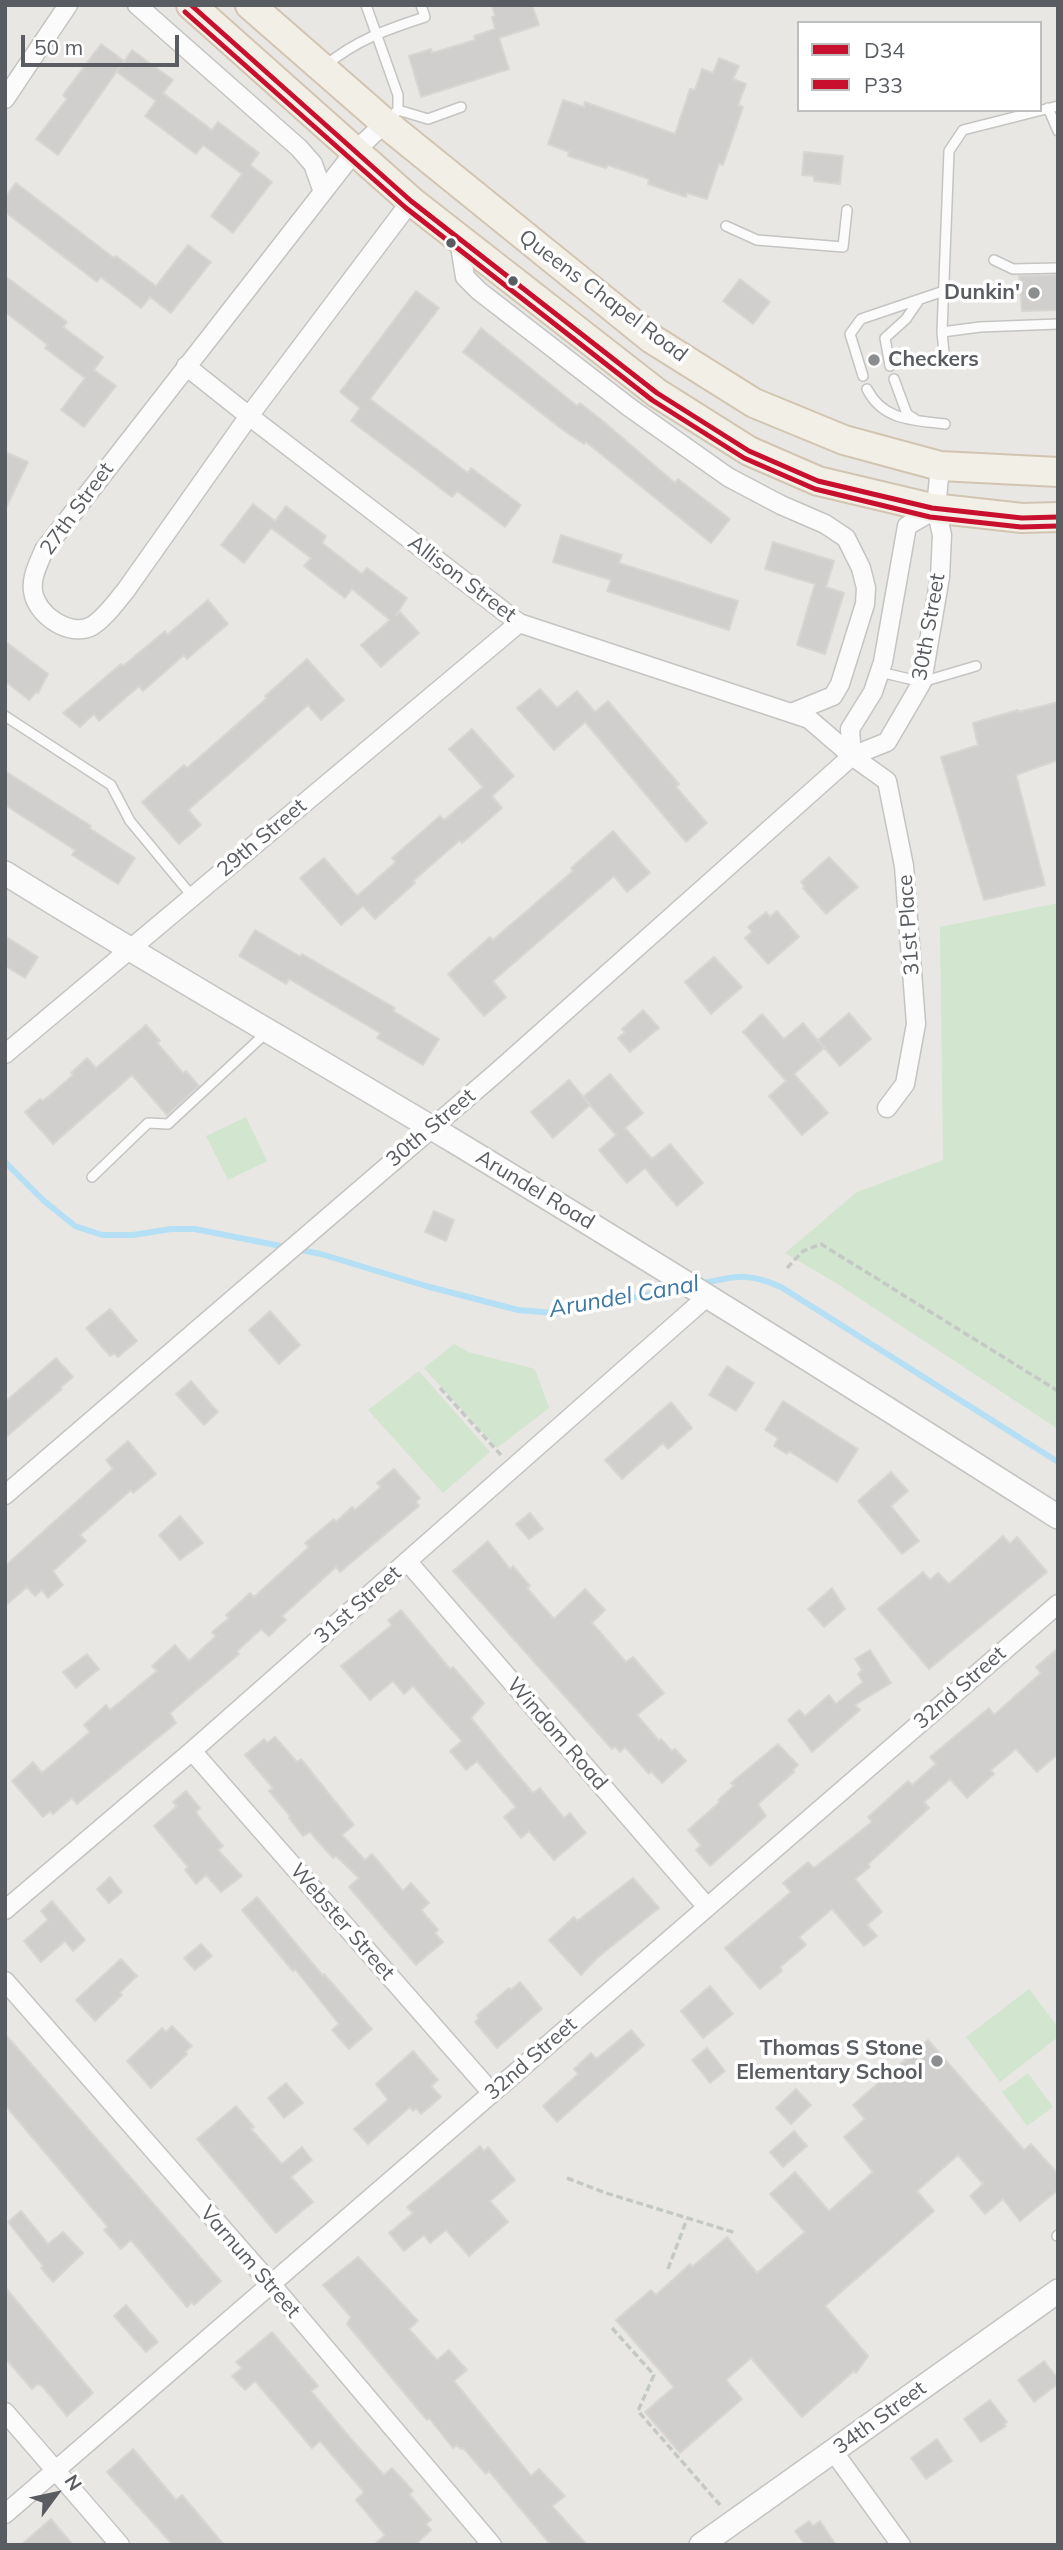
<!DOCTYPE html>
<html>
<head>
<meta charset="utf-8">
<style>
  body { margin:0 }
  #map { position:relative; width:1063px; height:2550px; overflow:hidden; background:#e9e7e3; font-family:Mulish,sans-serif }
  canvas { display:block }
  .frame { position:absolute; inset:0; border:7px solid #595d61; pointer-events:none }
  .legend { position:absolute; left:797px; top:21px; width:245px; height:91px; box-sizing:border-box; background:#fff; border:2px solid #bdbec0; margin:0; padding:9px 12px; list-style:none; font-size:21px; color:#595d61 }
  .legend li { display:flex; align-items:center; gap:14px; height:35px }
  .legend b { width:35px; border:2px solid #bdbec0 }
  .north { position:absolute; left:21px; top:2459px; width:70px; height:70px; -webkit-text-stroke:5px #fff; paint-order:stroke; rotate:57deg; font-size:19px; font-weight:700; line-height:28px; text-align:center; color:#595d61 }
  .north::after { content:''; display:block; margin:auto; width:24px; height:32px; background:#595d61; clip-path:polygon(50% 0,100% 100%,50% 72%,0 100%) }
  .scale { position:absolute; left:21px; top:35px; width:158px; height:32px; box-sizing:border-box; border:4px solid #595d61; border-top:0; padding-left:9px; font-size:21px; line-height:24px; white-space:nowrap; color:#595d61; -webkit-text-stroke:5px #fff; paint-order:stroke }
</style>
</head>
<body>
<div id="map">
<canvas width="1063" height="2550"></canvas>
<div class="frame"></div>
<ul class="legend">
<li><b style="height:9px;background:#c8102e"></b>D34</li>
<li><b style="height:9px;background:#c8102e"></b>P33</li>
</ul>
<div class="north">N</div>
<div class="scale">50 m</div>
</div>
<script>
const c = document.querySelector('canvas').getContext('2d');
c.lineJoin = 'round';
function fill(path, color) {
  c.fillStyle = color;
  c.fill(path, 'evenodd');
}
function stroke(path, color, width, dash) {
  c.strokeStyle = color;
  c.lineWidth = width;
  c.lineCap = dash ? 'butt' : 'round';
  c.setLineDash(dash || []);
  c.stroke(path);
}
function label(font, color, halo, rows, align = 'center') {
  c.font = font + ' Mulish,sans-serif';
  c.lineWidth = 7;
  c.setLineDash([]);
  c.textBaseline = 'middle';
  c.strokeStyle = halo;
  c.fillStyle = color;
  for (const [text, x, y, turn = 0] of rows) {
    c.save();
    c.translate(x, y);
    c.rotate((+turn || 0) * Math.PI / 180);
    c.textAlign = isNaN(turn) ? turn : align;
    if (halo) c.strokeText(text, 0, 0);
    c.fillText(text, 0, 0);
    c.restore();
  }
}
const green = new Path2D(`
  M1058 903V1429L836 1283 785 1253 857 1192 943 1160 940 927Z
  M246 1117 267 1161 228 1180 206 1136Z
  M454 1344 468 1352 535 1369 549 1408 497 1448 424 1368Z
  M419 1371 490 1452 443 1493 368 1410Z
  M1029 1989 1058 2027V2037L1000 2082 966 2037Z
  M1028 2073 1053 2107 1027 2126 1002 2092Z`);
const stream = new Path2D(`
  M5 1162 43 1200 75 1226 102 1235H133L171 1229H195L321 1254 426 1286 518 1310 555 1313 681 1288
  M699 1284C735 1277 746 1271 781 1287L1058 1462`);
const building = new Path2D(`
  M492 5H532L539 25 499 38 509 69 421 97 409 56 431 49 432 53 475 40 474 36 495 29 492 17 495 16Z
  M101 44 124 61 58 155 36 139 67 99 63 95Z
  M132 50 173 80 163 93 212 130 218 122 259 153 250 165 272 182 233 233 211 216 242 174 203 145 196 154 145 116 156 101 117 72Z
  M719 58 739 66 733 79 746 84 738 105 743 107 723 165 719 163 707 199 687 193 686 197 648 184 649 179 608 165 606 168 568 156 569 152 548 144 563 100 584 107 585 102 675 134 690 89 695 90 702 69 713 73Z
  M804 152 843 156 840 184 814 181V176L802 175Z
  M16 183 114 258 116 256 156 286 188 245 211 262 171 313 150 297 141 308 101 277 97 282 5 212V197Z
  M1058 275V310L1022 311 1019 276Z
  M5 276 67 322 63 327 103 357 94 370 116 386 84 427 61 410 85 378 45 348 48 345 5 312Z
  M740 279 770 302 753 324 723 301Z
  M416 291 439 308 370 399 468 473 471 468 521 505 505 527 457 491 452 497 351 421 360 408 340 392Z
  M481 328 577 406 580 403 604 422 675 483 678 479 730 519 711 543 586 442 584 444 563 430 463 352Z
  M5 452 28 462 5 510Z
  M253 504 275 521 286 506 326 536 322 543 362 574 367 568 407 598 396 615 400 612 419 633 381 667 361 645 390 620 352 589 345 598 304 566 311 558 271 528 244 563 221 545Z
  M561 535 622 555 619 563 738 601 729 630 607 591 611 580 553 562Z
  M773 542 834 561 826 587 844 593 825 654 797 645 815 584 765 569Z
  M208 600 228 624 187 659 184 655 143 691 139 686 99 721 94 714 80 727 63 713 121 664 123 666 165 631 167 635Z
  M5 641 48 674 38 693 36 692 29 700 5 681Z
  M307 659 344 700 321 720 308 705 188 810 201 825 179 844 142 802 184 765 187 768 267 698 265 696Z
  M540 689 557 708 577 691 595 712 608 701 679 784 676 787 707 823 686 842 585 722 554 750 517 708Z
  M1058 702V760L1016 775 1045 885 984 900 941 757 978 745 973 723 1018 710V712Z
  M472 729 514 776 492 796 502 808 462 843 460 840 413 881 415 883 375 919 363 906 341 925 300 878 324 858 357 896 396 862 392 858 440 816 444 820 483 787 449 749Z
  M5 771 91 826 89 828 135 858 118 884 72 855 75 850 5 805Z
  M613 831 650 873 627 892 614 876 493 981 506 997 484 1016 448 974 490 937 493 940 573 871 571 868Z
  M829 857 858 887 826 914 803 888 805 887 801 882Z
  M777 911 799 937 768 964 745 938 752 932 748 927 766 912 770 917Z
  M255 930 301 957 302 954 395 1008 393 1011 439 1039 423 1065 377 1038 380 1033 289 979 286 984 239 956Z
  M5 936 38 957 25 978 5 966Z
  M714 957 742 987 711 1014 685 982Z
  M643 1010 659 1028 630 1052 618 1038 625 1032 622 1029Z
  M849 1013 871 1039 840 1066 818 1040Z
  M762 1014 784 1039 803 1023 824 1048 794 1074 828 1113 802 1135 769 1096 786 1081 743 1032Z
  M146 1025 160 1041 157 1043 183 1073 186 1071 199 1086 167 1115 132 1075 53 1144 25 1112 40 1099 43 1101 73 1075 71 1073 87 1058 96 1068Z
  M610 1074 643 1113 625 1128 652 1159 670 1144 703 1183 677 1206 645 1168 627 1183 599 1150 616 1135 583 1097Z
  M569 1080 590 1105 553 1138 531 1112Z
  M434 1211 454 1220 446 1241 425 1232Z
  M110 1309 137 1341 118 1357 114 1353 110 1356 86 1328Z
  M270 1311 300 1345 279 1364 249 1330Z
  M56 1358 73 1377 61 1387 62 1389 5 1438V1402Z
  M727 1366 754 1383 736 1411 709 1395Z
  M191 1381 218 1412 204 1425 176 1394Z
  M783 1401 858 1449 837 1482 789 1451 787 1454 774 1446 778 1438 765 1430Z
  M671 1402 692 1428 668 1449 663 1443 622 1479 605 1460Z
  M128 1441 156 1474 133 1493 131 1490 80 1535 86 1541 53 1571 63 1585 48 1598 42 1590 35 1596 27 1587 5 1606V1566L113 1469 106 1460Z
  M394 1469 420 1498 416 1502 419 1506 340 1572 336 1567 282 1616 286 1620 269 1636 261 1629 237 1651 239 1654 170 1713 176 1723 77 1804 72 1798 53 1814 50 1811 43 1817 12 1781 33 1762 42 1773 90 1732 84 1725 106 1705 110 1710 157 1671 152 1666 175 1645 189 1661 216 1636 212 1632 229 1618 226 1615 250 1593 254 1597 309 1547 305 1543 334 1519 336 1522 352 1507 355 1510 381 1487 377 1483Z
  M891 1472 908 1491 891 1506 919 1541 902 1554 858 1501Z
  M530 1513 543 1529 529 1539 516 1524Z
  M180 1516 203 1543 180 1560 159 1535Z
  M1003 1536 1010 1544 1017 1537 1047 1572 929 1669 878 1609 923 1572 930 1580 938 1573 949 1584Z
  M488 1541 510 1569 513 1566 530 1586 527 1588 554 1619 585 1589 605 1610 592 1623 626 1662 633 1657 664 1693 637 1715 659 1741 661 1739 672 1751 675 1749 686 1761 662 1783 651 1771 649 1774 625 1747 620 1752 615 1746 612 1749 453 1571Z
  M832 1588 845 1609 824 1627 808 1609Z
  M401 1610 450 1669 453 1667 484 1703 471 1718 501 1755 533 1793 540 1788 564 1818 570 1813 586 1833 554 1860 529 1831 521 1838 504 1817 516 1807 477 1761 466 1770 450 1751 462 1741 413 1686 404 1694 393 1681 370 1700 341 1666 392 1625 388 1620Z
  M1058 1648V1754L1037 1772 1016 1749 991 1770 994 1774 967 1798 950 1779 924 1802 929 1808 868 1864 870 1867 855 1879 882 1912 867 1925 877 1936 864 1946 832 1909 799 1937 806 1945 780 1967 782 1971 760 1989 725 1948 791 1892 783 1883 808 1862 814 1868 872 1822 868 1817 908 1781 912 1785 936 1764 930 1757 989 1708 994 1715 1041 1673 1036 1667Z
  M870 1650 891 1683 855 1705 860 1710 812 1752 788 1720 799 1710 805 1716 829 1695 836 1704 863 1682 858 1674 862 1670 855 1659Z
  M87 1654 99 1669 76 1688 63 1672Z
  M275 1737 297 1762 301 1759 354 1825 342 1835 365 1860 372 1854 403 1891 411 1883 429 1903 421 1910 438 1930 435 1933 443 1942 416 1965 349 1887 359 1878 336 1856 333 1858 310 1832 303 1836 289 1818 290 1816 269 1791 273 1788 245 1755 264 1739 267 1743Z
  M778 1744 798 1765 793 1770 794 1772 758 1804 766 1816 710 1866 696 1850 701 1845 688 1830 720 1802 718 1800 734 1786 731 1783Z
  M186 1791 200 1808 196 1812 203 1822 223 1846 218 1850 242 1876 221 1892 206 1875 196 1884 185 1870 188 1867 154 1826 177 1806 173 1802Z
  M110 1877 122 1892 109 1903 97 1889Z
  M633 1878 659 1908 597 1958 581 1975 549 1940 574 1917 577 1921Z
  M257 1897 323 1976 324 1974 372 2029 349 2049 332 2030 339 2024 295 1969 293 1971 242 1910Z
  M52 1901 85 1940 73 1951 65 1941 41 1962 24 1941 48 1920 41 1911Z
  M201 1944 212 1956 195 1970 184 1958Z
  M121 1959 137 1976 120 1992 122 1995 95 2021 76 2000Z
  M520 1982 542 2009 497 2048 475 2022 479 2018 477 2015 509 1988 511 1990Z
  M710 1986 733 2014 703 2038 681 2011Z
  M172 2026 192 2046 185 2052 187 2054 151 2088 127 2061 162 2028 166 2032Z
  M631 2030 644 2045 557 2122 543 2106 578 2074 574 2069 591 2053 596 2059Z
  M5 2034 221 2281 194 2305 192 2302 187 2307 131 2240 121 2249 104 2230 108 2227 5 2105Z
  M928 2040 1024 2150 1031 2144 1058 2174V2190L1020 2221 1003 2199 985 2214 970 2196 983 2184 958 2155 917 2191 934 2211 825 2306 868 2356 856 2373 854 2371 802 2417 751 2358 726 2380 742 2399 680 2453 645 2412 674 2387 616 2320 651 2290 656 2295 690 2264 692 2267 727 2237 757 2273 805 2232 770 2194 795 2172 829 2211 873 2172 844 2137 865 2119 853 2105Z
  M707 2048 725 2071 710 2083 692 2060Z
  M413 2051 438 2080 431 2086 441 2097 421 2114 416 2108 413 2111 410 2107 368 2144 354 2129 388 2100 376 2084Z
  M286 2083 303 2103 284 2118 268 2098Z
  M796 2089 811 2105 791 2124 776 2108Z
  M236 2106 254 2127 251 2129 282 2164 302 2147 312 2160 291 2177 313 2202 276 2233 197 2139Z
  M794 2131 807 2146 783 2167 770 2152Z
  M480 2146 484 2151 488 2147 515 2180 490 2201 508 2222 469 2256 446 2230 430 2243 424 2235 404 2251 389 2233 413 2213 407 2207Z
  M21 2211 48 2244 63 2232 83 2253 53 2282 41 2268 43 2266 8 2222Z
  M358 2257 418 2321 409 2329 437 2360 449 2350 467 2370 454 2381 531 2476 539 2469 565 2496 552 2506 587 2545H551L489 2471 486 2474 463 2448 461 2449 457 2445 453 2448 429 2418 427 2420 347 2324 351 2317 323 2285Z
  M5 2287 93 2393 67 2416 43 2387 38 2384 32 2389 5 2358Z
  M126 2305 158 2342 146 2352 114 2316Z
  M272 2332 318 2386 311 2391 351 2439 384 2475 392 2468 413 2491 409 2494 431 2520 426 2524 431 2530 415 2545H374L385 2535 356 2500 364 2492 320 2441 312 2448 255 2381 245 2390 232 2376 242 2368 236 2362Z
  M1044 2361 1058 2379V2384L1034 2402 1018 2380Z
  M990 2400 1007 2422 1004 2424 1006 2426 981 2442 964 2419Z
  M937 2439 952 2461 926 2479 911 2458Z
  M133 2449 176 2500 182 2495 224 2545H173L107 2472Z
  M51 2519 73 2545H21Z
  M809 2521 813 2526 820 2521 836 2545H805L795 2531Z`);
const path = new Path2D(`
  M787 1268 803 1251 821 1244 1058 1391
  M440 1388 501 1455
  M567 2178 606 2193 736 2233
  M668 2269 687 2219
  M612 2328 654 2375 638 2411 720 2505`);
const service = new Path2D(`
  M366 5 398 95V110L388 120
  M325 66C356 40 388 29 425 17L421 5
  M1048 108 1058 131
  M398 110 428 119 461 107
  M726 226 757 240 843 247 847 210
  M994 260 1013 269 1058 268
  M942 332 980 327 1058 324
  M945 363 942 332 949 151 963 130 1058 106
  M890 366 885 338 906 319 919 300
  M863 376 850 334 861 319 944 291
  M894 379 907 414 915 419
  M867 389C883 421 914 420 945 424
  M880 672 922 682 976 666
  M5 716 111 785 130 821 192 896
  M92 1177 148 1123 168 1124 266 1033
  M1057 2236 1058 2235`);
const minor = new Path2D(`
  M137 5 299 148 313 164 323 192
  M5 99 68 5
  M385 123 355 151 44 550C39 563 31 576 33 591 36 615 70 638 92 626 105 618 116 602 126 590L249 416 411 201
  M459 239 465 277 479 291 629 407 728 477 781 505 825 524 846 538 861 568 866 588 865 604 840 684 833 696 791 713
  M186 366 249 416 519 623 809 719 852 756 887 781 904 866 916 1024 905 1084 887 1108
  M852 756 850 729 873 692 883 662 907 526 936 509
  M5 1054 519 623
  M5 1495 496 1073 852 756 887 742 922 682 940 577 942 535 936 509 940 466
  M407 1561 707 1907
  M192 1751 492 2093
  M5 1910 192 1751 709 1295
  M5 1981 271 2284 492 2545
  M5 2412 120 2545
  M833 2451 901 2545
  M5 2514 1058 1604`);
const tertiary = new Path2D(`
  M5 873C153 965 304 1051 452 1140 656 1263 857 1389 1058 1517
  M701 2545 1058 2291`);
const primary = new Path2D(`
  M191 5 411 201 657 393 749 451 818 481 932 508 1022 518 1058 517
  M250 5 385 123 652 339 754 403 844 440 940 466 1058 472`);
const bus1 = new Path2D(`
  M191 5 411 201 657 393 749 451 818 481 932 508 1022 518 1058 517`);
const bus2 = new Path2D(`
  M185 12 406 208 652 400 744 458 815 489 930 517 1021 527 1058 526`);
const markers = [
  [451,243,6,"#595d61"],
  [513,281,6,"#595d61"],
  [1034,293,7,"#8b8d8e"],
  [874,360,7,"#8b8d8e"],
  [937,2061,7,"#8b8d8e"]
];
const poiNames = [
  ["Dunkin'",1020,293],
  ["Checkers",888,360,"left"],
  ["Thomas S Stone",923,2049],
  ["Elementary School",923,2073]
];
const streetNames = [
  ["Queens Chapel Road",603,296,37],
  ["27th Street",77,509,-54],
  ["Allison Street",462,579,37],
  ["30th Street",929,627,-80],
  ["29th Street",262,838,-40],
  ["31st Place",909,925,-94],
  ["30th Street",431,1128,-40],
  ["Arundel Road",535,1190,31],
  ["31st Street",358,1605,-41],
  ["32nd Street",960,1688,-41],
  ["Windom Road",557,1734,49],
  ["Webster Street",342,1922,49],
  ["32nd Street",531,2059,-41],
  ["Varnum Street",250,2262,49],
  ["34th Street",880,2418,-36]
];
const waterNames = [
  ["Arundel Canal",624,1297,-10]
];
fill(green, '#d2e5ce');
stroke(stream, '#b5dff5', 6);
fill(building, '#d0cfcd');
stroke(building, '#d8d6d2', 2);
stroke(service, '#c4c4c3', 12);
stroke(minor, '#c4c4c3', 21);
stroke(tertiary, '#c4c4c3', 26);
stroke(primary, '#d1c5b1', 32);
stroke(path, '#c4c9c6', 3.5, [7, 3.5]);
stroke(service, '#fcfbfb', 9);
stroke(minor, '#fcfbfb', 18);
stroke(tertiary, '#fcfbfb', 23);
stroke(primary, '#f2efe6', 28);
stroke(bus1, '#c8102e', 5);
stroke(bus2, '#c8102e', 5);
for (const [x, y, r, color] of markers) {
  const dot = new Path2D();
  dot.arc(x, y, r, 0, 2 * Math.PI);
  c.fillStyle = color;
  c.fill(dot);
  stroke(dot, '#fff', 2.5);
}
label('bold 21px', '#595d61', '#fff', poiNames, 'right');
label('21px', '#595d61', '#fff', streetNames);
label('italic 23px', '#3c77a5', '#fff', waterNames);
</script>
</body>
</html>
